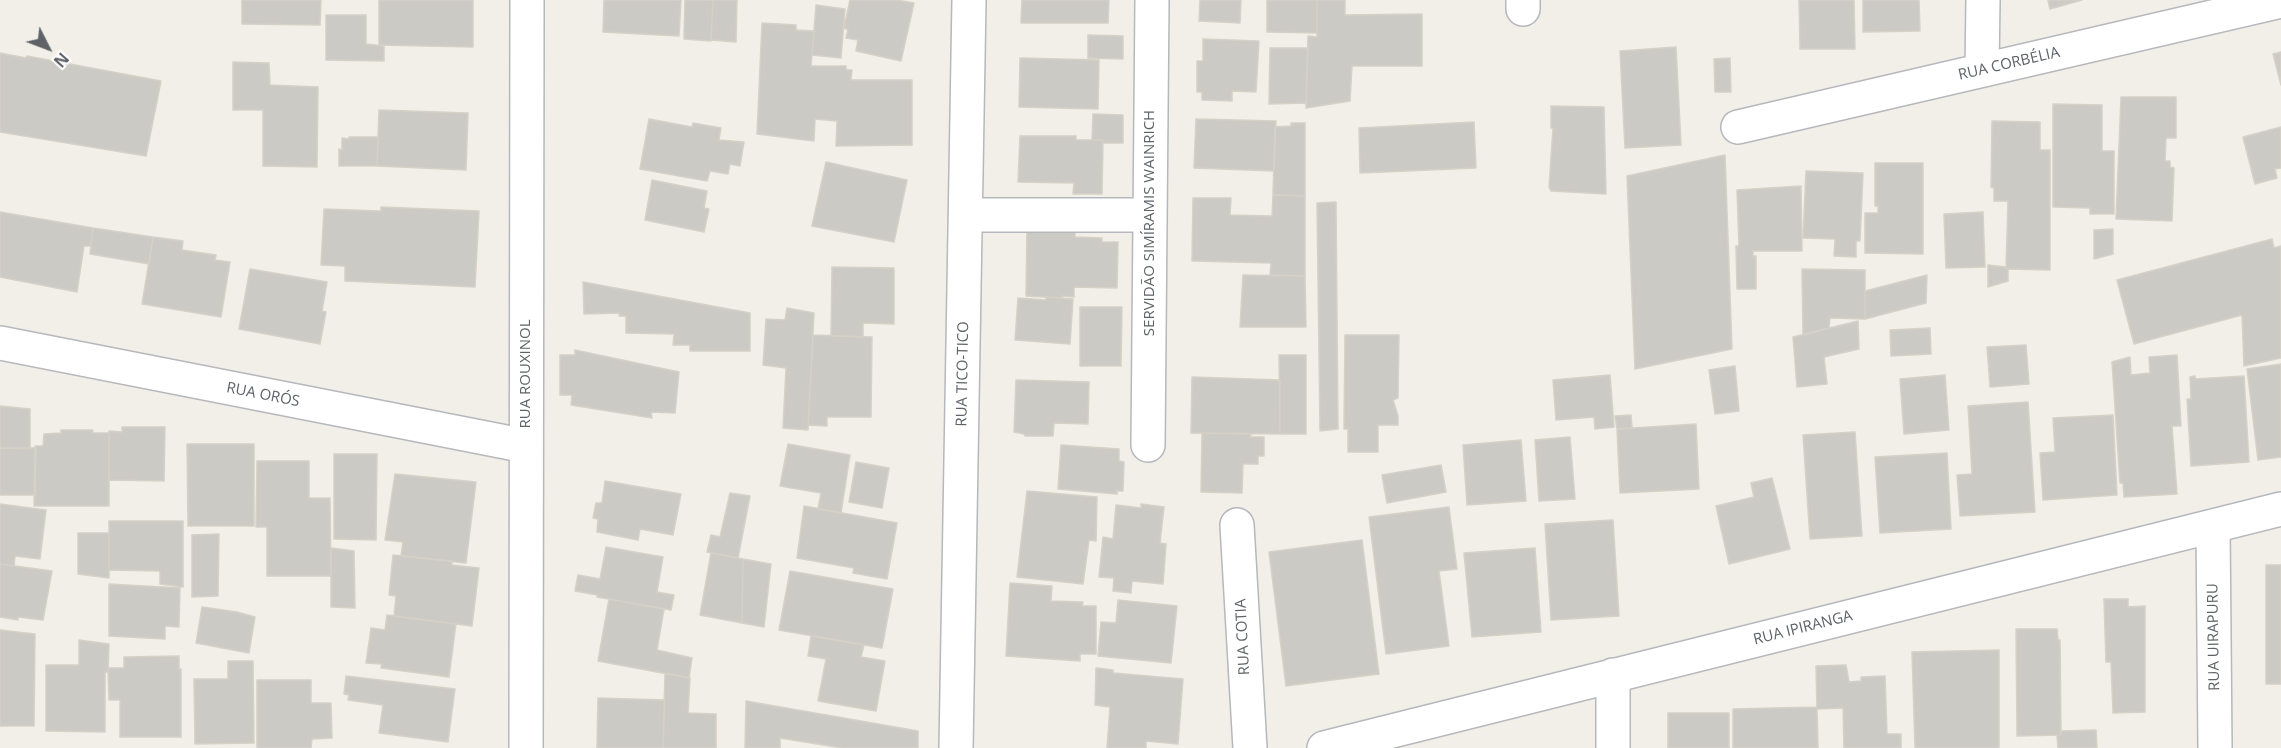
<!DOCTYPE html>
<html>
<head>
<meta charset="utf-8">
<style>
  body { margin:0 }
  #map { position:relative; width:2281px; height:748px; overflow:hidden; background:#f1efe8; font-family:"Open Sans",sans-serif }
  canvas { display:block }
  .north { position:absolute; left:18px; top:18px; width:60px; height:60px; -webkit-text-stroke:4px #fff; paint-order:stroke; rotate:132deg; font-size:16px; font-weight:700; line-height:24px; text-align:center; color:#5f6368 }
  .north::after { content:''; display:block; margin:auto; width:21px; height:27px; background:#5f6368; clip-path:polygon(50% 0,100% 100%,50% 72%,0 100%) }
</style>
</head>
<body>
<div id="map">
<canvas width="2281" height="748"></canvas>
<div class="north">N</div>
</div>
<script>
const c = document.querySelector('canvas').getContext('2d');
c.lineJoin = 'round';
function fill(path, color) {
  c.fillStyle = color;
  c.fill(path, 'evenodd');
}
function stroke(path, color, width, dash) {
  c.strokeStyle = color;
  c.lineWidth = width;
  c.lineCap = dash ? 'butt' : 'round';
  c.setLineDash(dash || []);
  c.stroke(path);
}
function label(font, color, halo, rows, align = 'center') {
  c.font = font + ' "Open Sans",sans-serif';
  c.lineWidth = 4.5;
  c.setLineDash([]);
  c.textBaseline = 'middle';
  c.strokeStyle = halo;
  c.fillStyle = color;
  for (const [text, x, y, turn = 0] of rows) {
    c.save();
    c.translate(x, y);
    c.rotate((+turn || 0) * Math.PI / 180);
    c.textAlign = isNaN(turn) ? turn : align;
    if (halo) c.strokeText(text, 0, 0);
    c.fillText(text, 0, 0);
    c.restore();
  }
}
const building = new Path2D(`
  M242 0H321L320 25 242 24Z
  M379 0H473V47L379 45Z
  M604 0H681L679 36 603 32Z
  M685 0H713L711 41 684 39Z
  M713 0H737L736 42 711 40Z
  M850 0H897L914 3 901 61 856 51 858 40 846 38 848 30 844 28Z
  M1022 0H1109L1108 23H1021Z
  M1200 0H1241L1240 23 1199 21Z
  M1267 0H1317V33L1267 32Z
  M1317 0H1345V15L1422 14V66H1352L1350 101 1306 108 1308 36 1317 37Z
  M1799 0H1854L1855 49H1800Z
  M1863 0H1919L1920 31 1863 32Z
  M2048 0H2082L2050 9Z
  M816 5 845 9 841 58 812 55Z
  M326 15H366V44L384 46V61L326 60Z
  M762 23 796 25V30L814 31 811 66H846V70H852L851 80H912V145L836 146 837 121 815 119 814 141 757 134Z
  M1088 35 1123 36V59L1088 58Z
  M1203 39 1259 41 1256 92 1232 91V101L1202 100V92H1197V61H1203Z
  M1676 47 1681 145 1625 148 1620 51Z
  M1270 48H1308L1306 103 1269 104Z
  M2281 52V85L2273 54Z
  M0 53 26 58 27 56 161 81 146 156 0 132Z
  M1020 58 1099 60 1098 109 1019 107Z
  M1730 58 1731 92H1715L1714 59Z
  M233 62 269 63 270 85 318 87 317 167 263 166V110H233Z
  M2121 97H2176V138H2166L2165 161H2170V167L2174 168 2172 221 2116 219Z
  M2053 104 2102 105V151H2114V214H2090V208L2053 207Z
  M1551 106 1604 107 1606 194 1551 191 1549 187 1553 128H1551Z
  M379 110 468 113 466 170 377 166Z
  M1093 114 1123 115V143H1103V140H1092Z
  M649 119 692 127 693 123 721 128 719 140 744 142 740 166 730 164 728 174 710 171 707 181 640 169Z
  M1196 119 1276 121 1274 171 1194 168Z
  M1992 121 2040 122V150H2050V270L2006 269 2008 201H1994V188L1991 187Z
  M1474 122 1476 168 1360 173 1359 128Z
  M1291 123H1305V196L1273 195 1275 127 1291 126Z
  M2281 127V168L2275 169 2277 178 2255 184 2243 137Z
  M1020 136H1076V140H1103L1102 194H1073L1074 183 1018 182Z
  M349 137H378L377 166H339V149L342 150V138L349 139Z
  M1725 155 1732 349 1635 369 1627 176Z
  M826 162 907 180 894 242 812 226Z
  M1875 163H1923V254L1865 253V213H1878V206H1875Z
  M1806 171 1863 173 1860 241H1856V257L1834 256 1835 239 1803 238Z
  M652 180 707 191 704 208 709 209 704 232 645 220Z
  M1801 186 1802 251H1753V256H1756V289H1737L1736 246H1739L1737 190Z
  M1273 195 1305 196V276L1270 275 1271 263 1192 261 1193 198H1231L1230 215 1272 216Z
  M1336 202 1338 429 1320 431 1317 203Z
  M381 207 479 211 475 287 345 281V266L321 265 324 209 381 211Z
  M0 212 93 228 91 246H84L77 292 0 277Z
  M1983 212 1985 267 1946 268 1944 214Z
  M1027 227 1075 230V237L1102 238V242H1118L1117 288 1074 287V297L1062 296 1063 298 1026 296Z
  M93 228 153 237 149 264 90 254Z
  M2113 229V254L2094 259V230Z
  M153 237 183 241 182 250 216 255 215 260 230 262 221 317 142 304Z
  M2272 239 2274 248 2281 246V358L2244 366 2242 315 2134 344 2117 280Z
  M1988 265 2006 267V269H2008V281L1988 287Z
  M832 267 894 268V324L863 323V337L831 336Z
  M250 269 327 282 322 311 326 312 320 344 239 329Z
  M1802 269 1865 270V319L1830 318 1829 328 1803 335Z
  M1243 275 1305 276 1306 327H1240Z
  M1927 275 1926 303 1865 319V291Z
  M583 282 750 313V351H690V345H673L674 334 626 333V316H619L620 313 584 314Z
  M1046 297 1073 299 1070 344 1015 340 1018 298 1046 300Z
  M1080 307H1122L1121 366H1080Z
  M787 308 814 313 808 430 783 428 786 368 763 365 766 319 785 320Z
  M1858 321 1859 349 1824 357 1827 384 1797 387 1793 337Z
  M1930 328 1931 354 1891 356 1890 330Z
  M813 335 872 337 871 417H827V426L808 425Z
  M1345 335H1399L1398 398 1393 400 1398 416V425H1378V452H1348V429H1344Z
  M2026 345 2029 384 1990 387 1987 347Z
  M575 350 679 372 675 413 651 412 652 418 571 405 572 395H560V355H575Z
  M1279 355H1306V434H1280Z
  M2177 355 2181 426H2172L2177 494 2124 497 2123 483H2120L2112 362 2130 357 2131 375 2150 373 2149 357Z
  M2281 364V457L2258 460 2247 369Z
  M1735 366 1739 411 1715 414 1709 370Z
  M1610 375 1614 427 1595 429 1594 417 1556 420 1553 380Z
  M1945 375 1949 430 1904 434 1900 379Z
  M2195 376V379L2244 376 2249 462 2191 466 2187 399H2191L2190 377Z
  M1192 377 1280 380V434L1191 433Z
  M1016 380 1089 382 1088 424 1054 423 1053 436H1025L1024 434 1014 432Z
  M2028 402 2035 512 1960 516 1957 475 1972 474 1968 406Z
  M0 406 30 409V449L0 448Z
  M1631 415 1632 428 1617 429 1615 416Z
  M2113 415 2117 495 2043 500 2040 453 2055 452 2053 418Z
  M1696 424 1699 489 1620 493 1617 429Z
  M122 427H165L164 481 109 480V431L122 432Z
  M61 430H93L92 433H109V506H34L35 446H43L44 434 61 433Z
  M1855 432 1862 536 1810 539 1803 435Z
  M1202 433 1251 434 1250 437H1264V456H1258V464H1243L1242 493 1201 492Z
  M1570 437 1575 499 1539 501 1535 440Z
  M1521 440 1526 501 1467 505 1463 445Z
  M187 444H254V526H188Z
  M788 444 850 455 841 513 818 509 821 493 780 486Z
  M1061 445 1119 449V461L1124 462 1123 491H1117V494L1058 489Z
  M0 448H36L35 495H0Z
  M1947 453 1951 529 1880 533 1875 457Z
  M334 454H377L376 540 334 539Z
  M257 461H309V498H330L331 576H267V527H256Z
  M856 462 889 468 882 508 849 502Z
  M1441 465 1446 492 1387 503 1382 475Z
  M395 474 476 482 466 563 401 556 403 542 385 540Z
  M1772 478 1790 549 1729 564 1716 506 1754 497 1751 483Z
  M605 481 681 494 673 535 640 529 638 540 597 532 598 519 593 518 596 503H602Z
  M1027 491 1097 497 1096 541 1089 540 1083 584 1017 577Z
  M730 493 750 496 738 558 707 552 711 535 720 537Z
  M0 504 46 510 40 559 15 556 14 566 0 564Z
  M1141 504 1164 507 1160 543 1166 544 1163 584 1132 581 1131 593 1113 591 1114 578 1099 577 1103 537 1113 539 1116 505 1141 508Z
  M804 506 897 523 887 579 853 573 854 568 797 558Z
  M1449 507 1457 569 1439 571 1449 646 1386 654 1369 517Z
  M1613 520 1619 616 1551 620 1545 524Z
  M109 521H183V587L160 584V571L109 570Z
  M78 533H109V578L78 574Z
  M219 534 218 596 192 597V535Z
  M1362 540 1379 674 1286 686 1269 552Z
  M606 547 663 557 657 592 674 595 671 610 597 597V595L575 591 578 575 600 579Z
  M331 548 354 551 355 608 331 607Z
  M1535 548 1541 632 1472 637 1464 553Z
  M711 553 743 559 742 623 700 615Z
  M393 555 452 561V565L479 568 472 626 394 616 396 596 389 595Z
  M743 559 771 564 764 627 742 623Z
  M0 564 52 571 43 620 18 617V620L0 617Z
  M2266 565H2281V684H2266Z
  M790 571 893 589 882 648 779 630Z
  M1010 583 1052 586 1051 601 1083 602 1082 606H1096V654H1080V661L1006 656Z
  M109 584 180 588 179 627 165 626V639L109 636Z
  M609 599 664 609 657 650 692 658 689 678 598 661Z
  M2104 599H2128V607L2145 606V712L2113 713 2111 662H2106Z
  M1118 600 1177 606 1171 663 1098 656 1101 622 1116 623Z
  M202 607 237 612 255 617 249 653 196 643Z
  M387 615 456 624 449 677 381 668 382 664 366 663 371 628 385 630Z
  M2016 629H2057L2058 640H2060L2061 735 2017 736Z
  M0 630 35 634 34 726H0Z
  M811 636 864 645 861 657 885 661 876 711 818 701 826 659 808 656Z
  M79 640 109 644 108 672H105V732L46 731V665H79Z
  M1999 650V748H1915L1912 652Z
  M179 656V669H181V737H120V700H109L108 668H124V657Z
  M228 661H253L254 743 195 744 194 679H228Z
  M1846 665 1849 682 1861 681V677L1885 676 1887 734H1901V748H1844L1843 708 1817 709 1816 666Z
  M1096 668 1113 670V673L1183 679 1178 744 1146 741V748H1107L1110 707 1095 705Z
  M665 673 690 678 688 713 716 714V748H663Z
  M346 676 455 689 448 742 379 733 383 705 348 700 349 695 344 694Z
  M257 680H311V703H331L332 738 312 739 311 748H257Z
  M598 698 665 700 663 748H597Z
  M746 701 918 731V748H842L780 738V748H745Z
  M1817 707 1818 748H1733V709Z
  M1668 713H1729V748H1668Z
  M2096 730 2097 748H2058L2057 735H2061V731Z`);
const minor = new Path2D(`
  M1523 9V0
  M1982 70 1983 0
  M1738 127 2281 1
  M966 215H1150
  M0 343 526 446
  M1148 445 1152 0
  M1237 525 1250 748
  M2213 526 2215 748
  M526 748 527 0
  M956 748 969 0
  M1324 748 2281 509
  M1613 748V675`);
const streetNames = [
  ["RUA CORBÉLIA",2009,64,-13],
  ["SERVIDÃO SIMÍRAMIS WAINRICH",1150,223,-90],
  ["RUA ROUXINOL",526,374,-90],
  ["RUA TICO-TICO",963,374,-89],
  ["RUA ORÓS",263,395,11],
  ["RUA IPIRANGA",1803,628,-14],
  ["RUA COTIA",1243,637,-93],
  ["RUA UIRAPURU",2214,637,-91]
];
fill(building, '#cccac5');
stroke(building, '#d6d1c6', 1.5);
stroke(minor, '#b5b8bc', 36);
stroke(minor, '#fff', 33);
label('15px', '#5f6368', '#fff', streetNames);
</script>
</body>
</html>
